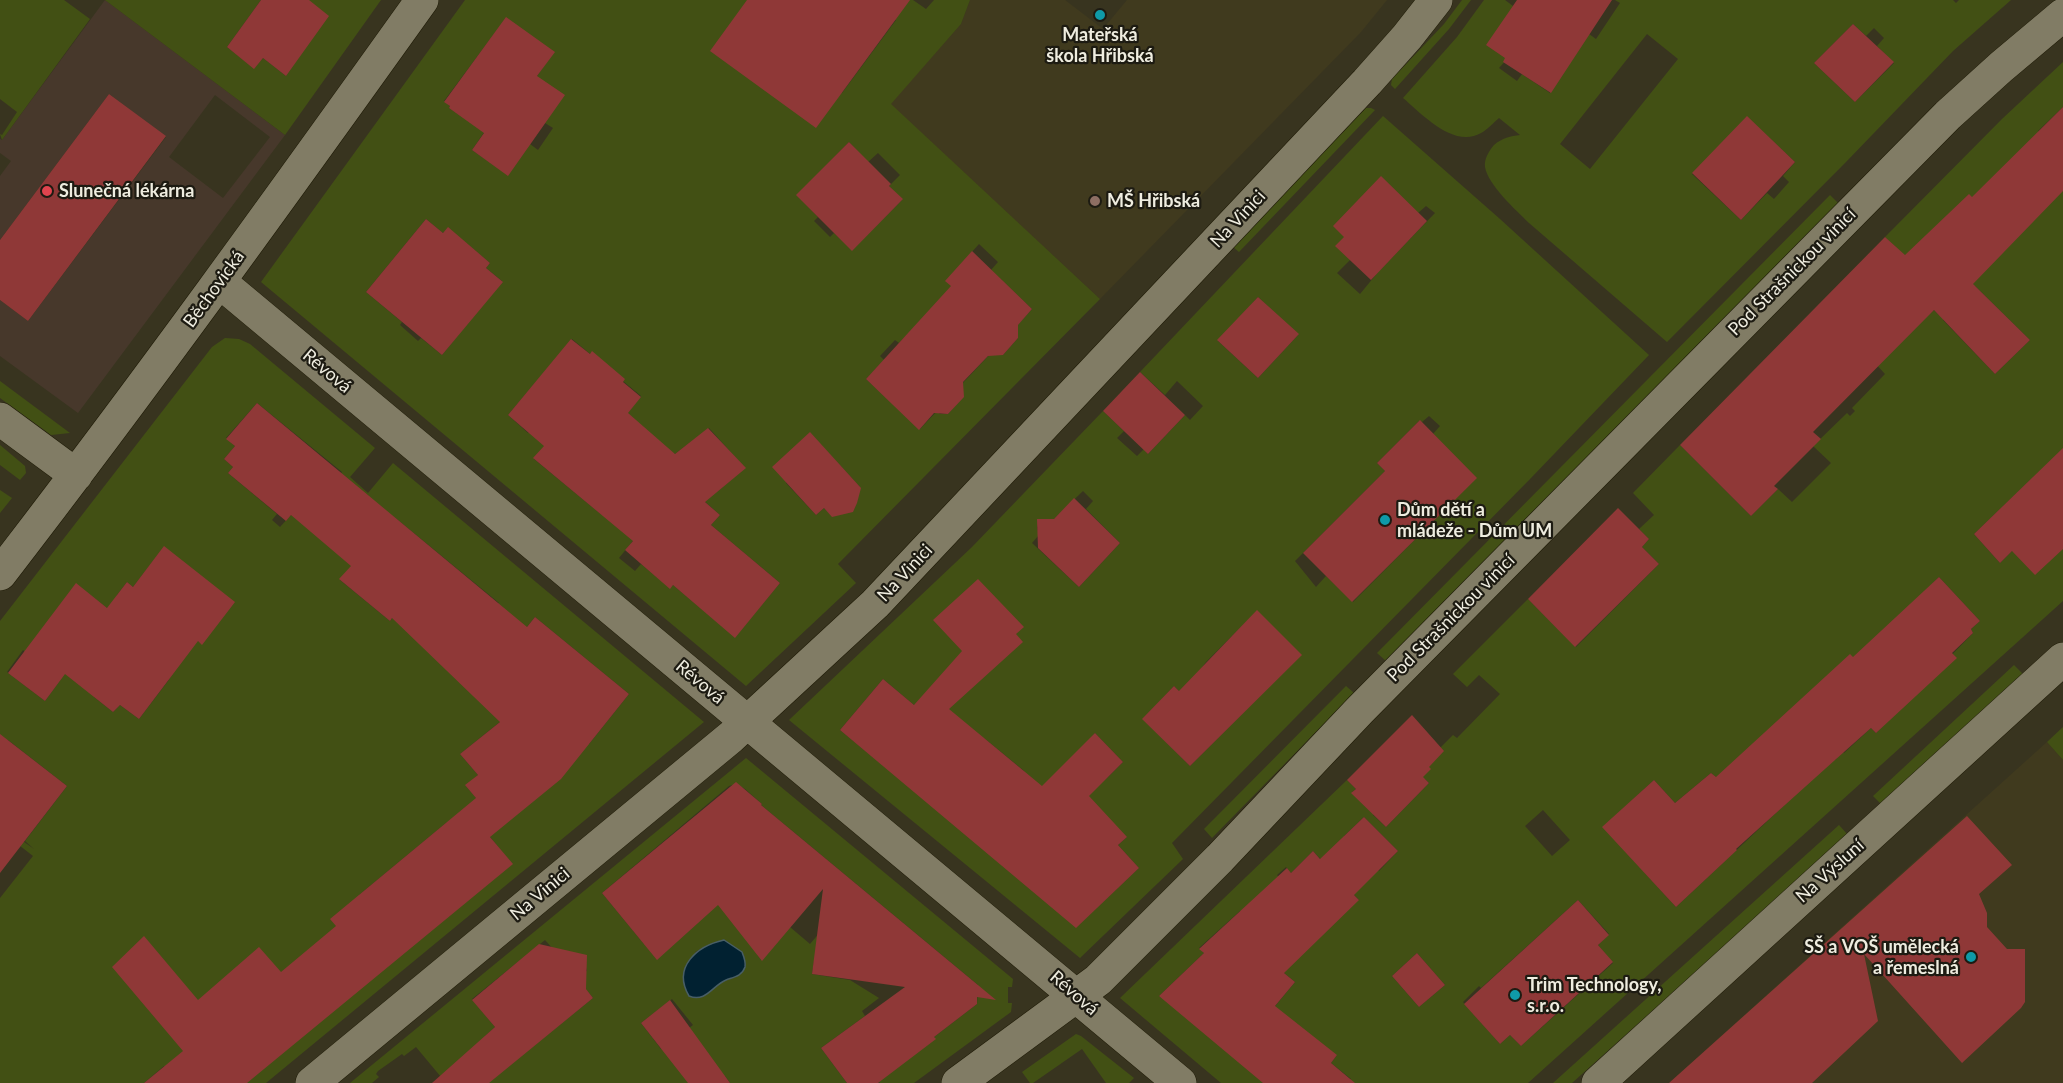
<!DOCTYPE html>
<html>
<head>
<meta charset="utf-8">
<style>
  body { margin:0 }
  canvas { display:block; background:#38341f }
</style>
</head>
<body>
<canvas width="2063" height="1083"></canvas>
<script>
const c = document.querySelector('canvas').getContext('2d');
c.lineJoin = 'round';
function fill(path, color) {
  c.fillStyle = color;
  c.fill(path, 'evenodd');
}
function stroke(path, color, width, dash) {
  c.strokeStyle = color;
  c.lineWidth = width;
  c.lineCap = dash ? 'butt' : 'round';
  c.setLineDash(dash || []);
  c.stroke(path);
}
function label(font, color, halo, rows, align = 'center') {
  c.font = font + ' Lato,sans-serif';
  c.lineWidth = 4.5;
  c.setLineDash([]);
  c.textBaseline = 'middle';
  c.strokeStyle = halo;
  c.fillStyle = color;
  for (const [text, x, y, turn = 0] of rows) {
    c.save();
    c.translate(x, y);
    c.rotate((+turn || 0) * Math.PI / 180);
    c.textAlign = isNaN(turn) ? turn : align;
    if (halo) c.strokeText(text, 0, 0);
    c.fillText(text, 0, 0);
    c.restore();
  }
}
const commercial = new Path2D(`
  M105 0 285 135 78 413 0 356V300L28 321 166 137 109 94 0 240V176L11 161 0 153V139L2 140ZM215 95 270 137 223 198 169 157Z`);
const built = new Path2D(`
  M970 0H1065L1103 29 1127 0H1387L1361 32 1100 299 890 104 961 24Z
  M2047 742 2063 760V1083H1669Z`);
const green = new Path2D(`
  M0 0H64L90 19 2 140 0 134 2 135 17 112 0 99Z
  M105 0H261L227 47 254 68 263 58 286 76 309 0H381L285 135Z
  M465 0H747L842 93 896 20 869 0H913L926 9 934 0H970L961 24 891 104 1100 299 838 564 856 583 746 686 261 282ZM506 18 554 52 537 76 545 123 553 128 538 150 530 144 508 175 472 150 485 131 449 108 450 106 444 101ZM849 142 868 162 878 153 900 175 889 186 902 200 852 250 834 233 830 237 814 221 818 217 797 195ZM426 219 443 233 448 228 490 263 486 268 502 281 442 355 421 338 418 341 400 325 402 322 366 292ZM979 244 998 262 991 270 1032 309 1015 328 1018 330V338L1003 355 992 352 960 386 963 397 948 414H940L937 411 920 429 866 379 884 360 880 356 895 340 899 343 953 287 946 281ZM572 339 641 396 613 431 675 454 709 428 745 468 718 491 703 500 720 515 711 525 780 583 735 637 673 585 670 588 641 564 635 571 619 558 670 495 648 477 602 515 534 459 551 438 535 425 528 433 508 415ZM810 433 860 487C857 495 858 501 854 509L831 515 824 508 816 515 786 483Z
  M1462 0H1471L1449 29 1395 89 1391 85 1392 79 1444 24Z
  M1484 0H1505L1513 6 1507 59 1499 68 1517 81 1522 74 1550 93 1589 34 1596 39 1620 3 1615 0H1953L1956 3 1959 0H2011L1953 51 1846 162 1667 342 1529 223C1516 210 1488 185 1485 167 1484 159 1489 151 1494 145 1502 138 1511 136 1520 135L1499 118C1493 123 1487 130 1481 133 1454 149 1422 114 1403 98L1457 37ZM1853 24 1866 36 1874 28 1884 38 1877 46 1894 63 1855 102 1814 63ZM1647 34 1678 59 1590 169 1560 144ZM1747 117 1795 162 1783 176 1789 182 1774 199 1767 193 1741 220 1692 174Z
  M2063 62V107L2038 131 2063 158V449L1974 534 2000 563 2012 551 2063 549V601L1528 1083H1348L1351 1079 1331 1063 1337 1055 1272 1083H1221L1120 998 1347 780 1356 789 1352 792 1378 810 1373 815 1386 827 1429 783 1425 779 1422 782 1425 763 1453 735 1457 738 1500 694 1479 675 1467 687 1453 674 1528 599 1576 647 1659 564 1642 547 1649 539 1639 529 1654 515 1633 493 1680 445 1751 516 1778 489 1792 502 1831 463 1813 446 1847 413 1850 416 1855 411 1852 408 1885 374 1875 363 1934 310 1939 315 1946 297 1885 237 2002 119ZM1975 286 2030 340 1995 374 1943 320ZM1939 577 1980 621 1971 629 1973 633 1876 733 1871 728 1844 753 1841 749 1834 755 1837 758 1835 760 1797 718ZM1711 773 1716 777 1794 796 1676 907 1624 850 1615 816 1654 780 1675 803ZM1543 810 1570 840 1552 856 1525 826ZM1364 817 1398 851 1379 871 1344 836ZM1313 851 1359 900 1282 881 1277 875 1286 867 1291 873ZM1578 900 1609 934 1598 945 1613 963 1521 1046 1510 1035 1500 1044 1463 1002 1479 986 1481 988ZM1240 911 1270 935 1258 951 1295 982 1243 1045 1159 996 1204 953 1199 948ZM1417 953 1445 985 1419 1007 1392 976Z
  M1366 108H1371L1375 110 1239 252 1233 247Z
  M1383 116 1500 219 1649 355 1531 478 1172 843 1183 859 1080 958 789 720 972 547 1103 411 1124 431 1117 438 1137 456 1144 449 1148 454 1185 415 1190 420 1203 406 1177 381 1165 395 1140 372ZM1426 206 1435 213 1379 271 1360 294 1337 273 1350 260 1344 237 1418 213ZM1258 297 1298 335 1258 378 1218 341ZM1429 416 1440 426 1433 434 1476 478 1353 602 1326 576 1316 587 1295 561 1385 471 1377 463 1419 421 1422 422ZM1083 491 1093 501 1086 509 1120 543 1079 587 1032 543 1039 535 1037 527 1044 519 1053 520ZM1257 611 1301 655 1190 766 1143 719 1174 686 1183 695 1206 662ZM883 679 914 705 885 767 840 730ZM1095 733 1123 762 1108 777 1056 822 1127 837 1118 845 1139 868 1076 927 984 738 1023 770 1041 795Z
  M1830 195 1838 203 1386 661 1377 653Z
  M225 338 239 339 250 344 375 448 350 477 368 493 393 463 704 722 266 1083H193L173 1077 164 1066 144 1083H0V898L33 856 10 838 13 834 34 849 25 841 67 786 8 740 0 750V621L212 347ZM257 403 342 472 328 489 291 515 280 527 272 520 277 514 228 473 233 467 224 459 235 446 226 438ZM393 516 499 603 488 613 395 614 390 621 340 580ZM164 547 202 644 194 638 168 681 139 719 120 705 113 712 94 697 101 690 60 605 76 584 112 612 117 595 127 582 133 587ZM535 617 629 694 589 744 495 666ZM23 650 61 679 45 701 7 672ZM506 717 483 806 466 786 478 775 460 754ZM470 812 512 864 359 895 446 823Z
  M0 381 70 433 51 435 0 398Z
  M0 445 25 466 26 473 20 480 0 465Z
  M0 490 12 498 0 513Z
  M2014 665 2023 674 1881 804 1873 796Z
  M1346 686 1354 693 1212 838 1204 829Z
  M2063 727V760L2047 742Z
  M746 758 1013 979 1012 987H1008V1003H1012L1011 1012 914 1083H880L878 1081 935 1039 934 1037 977 1004 978 985 761 805 762 804 745 789 736 784 729 786 602 893 644 944 682 937 692 928 685 920 710 878 761 960 790 927 810 944 827 924 833 963 814 961 812 974 850 980 879 998 862 1011 865 1016 821 1048 847 1083H730L725 1076 715 1083H446L416 1047 404 1056 402 1054 378 1071 376 1074 379 1077 372 1083H350ZM545 940 563 960 583 958 587 971 579 972 576 977 593 998 510 1065 485 1036 495 1027 472 999ZM713 943 736 977 724 980 695 952ZM672 999 693 1025 661 1049 641 1023Z
  M1839 825 1848 835 1572 1083H1553Z
  M1076 1034 1081 1036 1134 1078 1129 1083H1106L1082 1049 1033 1083H1030L1022 1072Z`);
const water = new Path2D(`
  M724 940 742 952C744 957 746 962 745 967 742 976 734 977 726 980 713 985 706 1003 689 996 672 967 697 946 724 940Z`);
const building = new Path2D(`
  M261 0H309L329 16 286 76 263 58 254 69 227 47Z
  M747 0H910L816 128 710 51Z
  M1517 0H1612L1551 93 1503 62 1505 58 1486 45Z
  M506 17 555 52 537 76 565 95 508 176 472 150 484 133 449 108 450 106 444 102Z
  M1853 24 1894 62 1855 102 1814 63Z
  M109 94 166 136 28 321 0 300V240Z
  M2063 107V191L1973 284 2030 340 1995 374 1934 310 1813 432 1821 439 1774 486 1778 489 1751 516 1680 445 1885 237 1905 255 1969 194 1972 197Z
  M1747 116 1795 162 1741 220 1692 173Z
  M849 142 891 184 889 186 903 199 852 251 796 195Z
  M1381 176 1427 221 1371 280 1335 246 1344 237 1333 226Z
  M426 219 443 233 448 227 490 263 486 268 503 282 442 355 366 292Z
  M972 251 1032 309 1018 325V338L1003 355 988 356 963 382 964 397 948 414 934 413 919 430 866 379 951 286 945 281Z
  M1258 297 1299 334 1258 378 1217 340Z
  M571 339 590 354 592 351 625 379 623 382 641 397 628 413 675 454 708 428 746 468 705 502 720 515 711 525 780 583 735 638 673 585 670 589 625 550 633 541 533 458 544 446 508 415Z
  M1140 372 1185 415 1148 454 1103 411Z
  M257 403 527 627 535 617 629 694 561 779 490 837 513 864 247 1083H144L183 1051 112 967 144 936 198 1000 259 947 281 972 336 926 330 919 476 798 465 785 478 775 460 754 500 722 392 618 390 621 339 579 351 566 291 515 286 521 228 473 233 467 224 459 235 446 226 439Z
  M1420 420 1477 478 1352 602 1303 553 1385 471 1377 463Z
  M810 432 861 488 857 503 853 512 832 517 824 508 816 515 772 467Z
  M2063 448V549L2035 575 2012 551 2000 563 1974 534Z
  M1074 498 1120 543 1079 587 1038 548 1037 519H1054Z
  M1618 508 1649 539 1642 547 1659 564 1575 647 1528 599Z
  M164 546 235 602 202 645 198 641 139 719 120 705 113 712 65 674 45 701 8 673 76 583 107 608 127 582 133 587Z
  M1939 577 1980 621 1971 629 1973 633 1952 653 1957 658 1876 733 1871 728 1835 760 1736 849 1737 850 1676 907 1602 827 1654 780 1675 803 1711 773 1716 777 1850 654 1853 657Z
  M978 579 1024 627 1016 634 1023 642 949 709 1042 786 1095 733 1123 762 1089 796 1127 837 1118 845 1139 868 1076 928 840 730 883 679 914 705 962 651 933 620Z
  M1257 610 1302 655 1190 766 1142 719 1174 686 1179 691Z
  M1412 715 1444 751 1429 767 1431 769 1423 777 1429 783 1386 827 1351 793 1356 789 1347 780Z
  M0 734 67 786 0 873Z
  M736 782 762 804 761 805 996 1000 977 997V1004L934 1037 936 1039 878 1083H847L821 1048 905 987 812 974 823 889 762 961 718 905 657 960 602 893Z
  M1967 816 2012 865 1979 894 1987 913V927L2007 949H2025V1002L2021 1008 1962 1063 1864 954 1878 1021 1812 1083H1669Z
  M1364 817 1398 851 1354 895 1359 900 1284 973 1295 982 1275 1006 1337 1055 1331 1063 1355 1083H1263L1159 996 1204 953 1199 949 1287 868 1291 873 1313 851 1320 859Z
  M1578 900 1609 935 1598 945 1613 962 1521 1046 1510 1035 1500 1044 1464 1004Z
  M539 944 587 955 586 989 593 998 489 1083H432L495 1027 472 1000Z
  M1417 953 1445 985 1419 1007 1392 976Z
  M670 1000 730 1083H688L641 1023Z`);
const minor = new Path2D(`
  M220 282 1180 1083
  M0 419 76 475
  M0 574C145 386 284 193 422 0
  M312 1083 731 737 875 604 1367 82 1407 37 1436 0
  M958 1083 1098 980 1220 858 1360 710 1948 115 2001 67 2063 15
  M1598 1083 2063 659`);
const markers = [
  [1100,15,6,"#0f9aa8"],
  [47,191,6,"#e0444e"],
  [1095,201,6,"#8d6e63"],
  [1385,520,6,"#0f9aa8"],
  [1971,957,6,"#0f9aa8"],
  [1515,995,6,"#0f9aa8"]
];
const poiNames = [
  ["Mateřská",1100,35,"center"],
  ["škola Hřibská",1100,56,"center"],
  ["Slunečná lékárna",59,191],
  ["MŠ Hřibská",1107,201],
  ["Dům dětí a",1397,510],
  ["mládeže - Dům UM",1397,531],
  ["SŠ a VOŠ umělecká",1959,947,"right"],
  ["a řemeslná",1959,968,"right"],
  ["Trim Technology,",1527,985],
  ["s.r.o.",1527,1006]
];
const streetNames = [
  ["Na Vinici",1238,219,-47],
  ["Pod Strašnickou vinicí",1792,272,-45],
  ["Běchovická",214,289,-54],
  ["Révová",327,371,40],
  ["Na Vinici",905,573,-47],
  ["Pod Strašnickou vinicí",1451,618,-45],
  ["Révová",700,682,40],
  ["Na Výsluní",1830,871,-42],
  ["Na Vinici",540,894,-40],
  ["Révová",1074,993,41]
];
fill(commercial, '#47382b');
fill(built, '#403a1e');
fill(green, '#425014');
fill(water, '#012131');
stroke(water, '#485e66', 1.5);
fill(building, '#8f3837');
stroke(minor, '#1f1b07', 34);
stroke(minor, '#817c65', 33);
for (const [x, y, r, color] of markers) {
  const dot = new Path2D();
  dot.arc(x, y, r, 0, 2 * Math.PI);
  c.fillStyle = color;
  c.fill(dot);
  stroke(dot, '#1d1b12', 2);
}
label('bold 18px', '#efede0', '#1d1b12', poiNames, 'left');
label('18px', '#efede0', '#1d1b12', streetNames);
</script>
</body>
</html>
